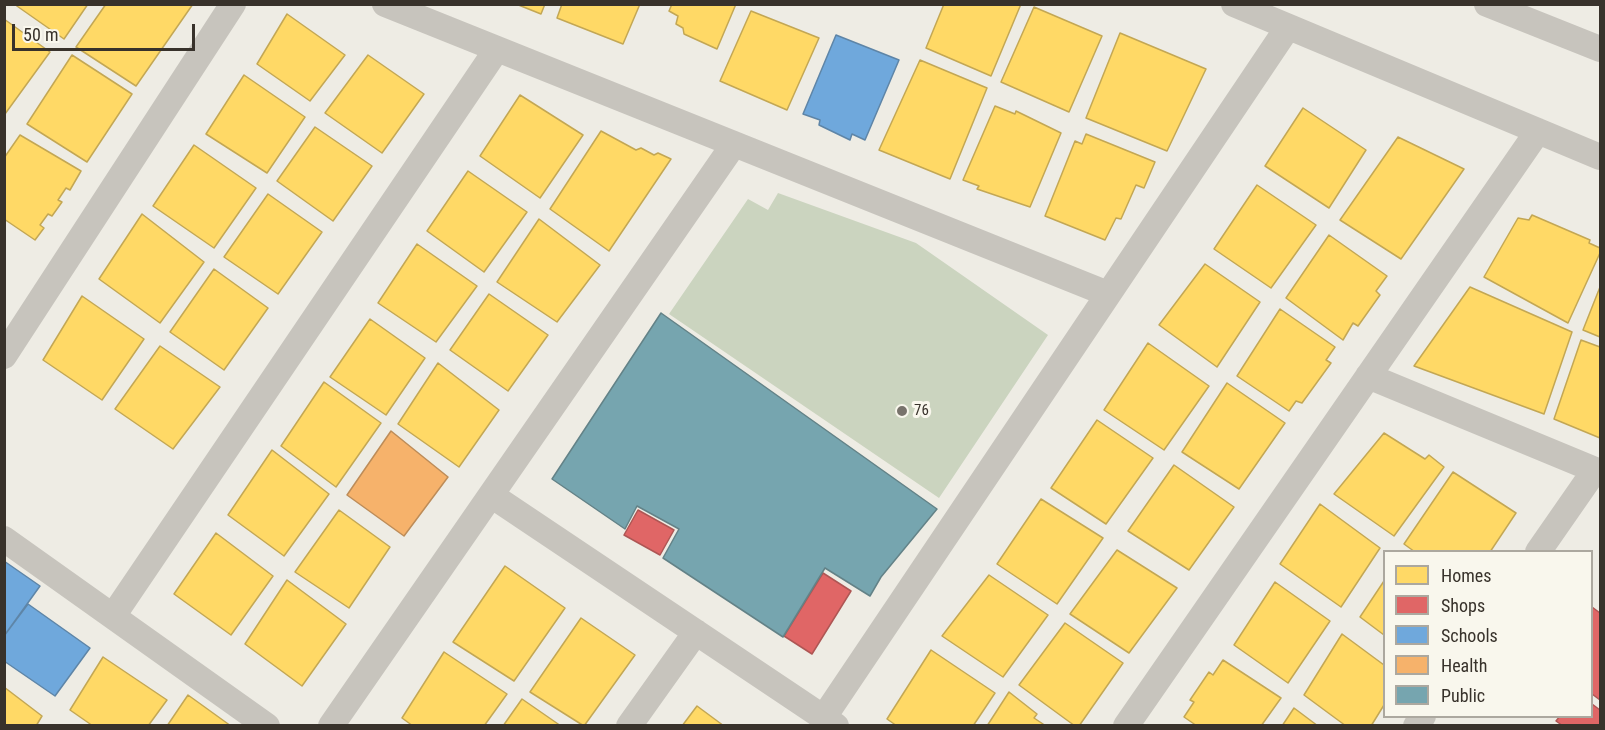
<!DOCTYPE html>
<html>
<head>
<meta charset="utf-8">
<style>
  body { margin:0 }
  #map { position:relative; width:1605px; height:730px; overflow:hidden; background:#eeece4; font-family:"Roboto Condensed",sans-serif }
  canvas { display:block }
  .frame { position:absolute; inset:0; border:6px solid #38322b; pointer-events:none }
  .legend { position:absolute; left:1383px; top:550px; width:210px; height:168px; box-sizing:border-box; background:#f9f7ed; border:2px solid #aca89f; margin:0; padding:8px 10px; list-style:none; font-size:18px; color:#38322b }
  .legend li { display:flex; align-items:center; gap:12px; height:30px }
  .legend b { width:30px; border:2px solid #aca89f }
  .scale { position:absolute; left:12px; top:24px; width:183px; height:27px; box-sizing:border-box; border:3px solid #38322b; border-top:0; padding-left:8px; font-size:18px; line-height:21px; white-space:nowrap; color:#38322b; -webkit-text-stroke:4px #f9f7ed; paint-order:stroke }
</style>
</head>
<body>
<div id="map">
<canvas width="1605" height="730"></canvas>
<div class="frame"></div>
<ul class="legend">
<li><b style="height:16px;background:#ffd966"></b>Homes</li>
<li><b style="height:16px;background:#e06666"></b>Shops</li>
<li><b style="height:16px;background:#6fa8dc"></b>Schools</li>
<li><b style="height:16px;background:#f6b26b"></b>Health</li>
<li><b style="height:16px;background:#76a5af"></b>Public</li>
</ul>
<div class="scale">50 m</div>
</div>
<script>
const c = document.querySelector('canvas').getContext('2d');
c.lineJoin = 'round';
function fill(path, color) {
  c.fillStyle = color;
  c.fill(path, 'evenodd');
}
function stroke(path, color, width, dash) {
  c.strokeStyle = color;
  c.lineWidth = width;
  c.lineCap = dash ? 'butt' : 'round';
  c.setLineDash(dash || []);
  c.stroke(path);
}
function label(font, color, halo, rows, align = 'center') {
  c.font = font + ' "Roboto Condensed",sans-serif';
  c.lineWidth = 6;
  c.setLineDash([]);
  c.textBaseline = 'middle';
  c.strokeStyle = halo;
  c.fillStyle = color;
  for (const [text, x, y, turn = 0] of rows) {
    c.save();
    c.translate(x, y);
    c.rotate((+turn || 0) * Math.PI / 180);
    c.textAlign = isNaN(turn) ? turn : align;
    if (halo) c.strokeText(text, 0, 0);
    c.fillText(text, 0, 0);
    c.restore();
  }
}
const green = new Path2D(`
  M778 193 916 243 1048 335 939 498 669 314 748 199 768 210Z`);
const homes = new Path2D(`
  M14 4H88L64 39Z
  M106 4H193L136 86 76 47Z
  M516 4H545L541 14Z
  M562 4H640L623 44 557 18Z
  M672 4H736L717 49 684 34 683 28 676 24 678 16 669 11Z
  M944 4H1021L991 76 926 48Z
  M1034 7 1102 36 1069 112 1001 82Z
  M751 11 819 38 787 110 720 81Z
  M287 14 345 55 310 101 257 64Z
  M4 19 50 52 5 114H4Z
  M1120 33 1206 69 1167 151 1086 118Z
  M72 55 132 94 87 162 27 124Z
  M368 55 424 94 382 153 325 113Z
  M920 60 987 88 950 179 879 150Z
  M244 75 305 117 267 173 206 134Z
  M520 95 583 135 540 198 480 156Z
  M995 106 1015 114 1016 111 1061 133 1030 207 977 189 979 186 963 180Z
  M1303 108 1366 150 1329 208 1265 166Z
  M315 127 372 166 333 221 277 181Z
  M601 131 636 150 641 148 654 155 658 153 671 159 609 251 550 209Z
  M1086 134 1155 162 1144 188 1136 185 1121 219 1116 218 1105 240 1045 216 1075 141 1082 144Z
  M20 135 81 171 70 190 66 188 58 200 62 202 52 216 48 214 40 225 44 228 35 240 4 219V158Z
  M1398 137 1464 169 1401 259 1340 220Z
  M194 145 256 188 214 248 153 206Z
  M468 171 527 212 484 272 427 231Z
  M1257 185 1316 225 1271 288 1214 249Z
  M268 194 322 232 278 294 224 257Z
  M142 214 204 262 160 323 99 279Z
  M1532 215 1590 240 1589 243 1600 248V253L1568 323 1484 277 1518 218 1529 220Z
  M539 219 600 265 557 322 497 282Z
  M1329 235 1387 276 1376 291 1380 295 1358 326 1353 323 1343 340 1286 298Z
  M417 244 477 286 436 342 378 303Z
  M1205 264 1260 302 1217 367 1159 325Z
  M214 269 268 308 224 370 170 332Z
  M1470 287 1572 332 1544 414 1414 366Z
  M1600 287V337L1583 330Z
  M489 294 548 335 508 391 450 350Z
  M82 296 144 339 102 400 43 360Z
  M1280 309 1335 347 1326 360 1331 363 1302 403 1296 401 1289 411 1237 376Z
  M370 319 425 358 386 415 330 377Z
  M1581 340 1600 347V438L1554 419Z
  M1148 343 1209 386 1164 450 1104 410Z
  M160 346 220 387 173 449 115 409Z
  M438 363 499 410 459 467 398 424Z
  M324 382 381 423 336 487 281 446Z
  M1227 383 1285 423 1239 489 1182 452Z
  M1097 420 1153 458 1106 524 1051 488Z
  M1384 433 1425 459 1429 455 1444 467 1394 536 1334 494Z
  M272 450 329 494 284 556 228 515Z
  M1174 465 1234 507 1189 570 1128 531Z
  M1453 472 1516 513 1490 552H1415L1404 544Z
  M1041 499 1103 538 1057 604 997 564Z
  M1320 504 1380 548 1341 607 1280 564Z
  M339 510 390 547 349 608 295 572Z
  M216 533 273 576 231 635 174 594Z
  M1117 550 1177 588 1129 653 1070 614Z
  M505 566 565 608 514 681 453 642Z
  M989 575 1048 615 1003 677 942 636Z
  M287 580 346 624 302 686 245 644Z
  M1384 581V635L1360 617Z
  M1275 582 1330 621 1288 683 1234 645Z
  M581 618 635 655 584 726 530 692Z
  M1065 623 1123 663 1079 726H1075L1019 685Z
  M1342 634 1384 665V705L1371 726H1346L1304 695Z
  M931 650 995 693 973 726H897L887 719Z
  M444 652 507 694 484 726H413L402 718Z
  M103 657 167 700 148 726H93L70 710Z
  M1223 660 1281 698 1261 726H1197L1184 717 1194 702 1190 700 1209 672 1213 675Z
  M4 687 42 716 36 726H4Z
  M1009 692 1037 714 1034 718 1046 726H987Z
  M188 695 231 726H167Z
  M522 699 561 726H503Z
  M697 706 724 726H682Z
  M1294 708 1318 726H1282Z`);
const shops = new Path2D(`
  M638 510 674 530 660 555 624 535Z
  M823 573 851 591 812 654 784 636Z
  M1592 607 1600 613V700L1592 694Z
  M1592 704 1600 710V726H1563L1556 721 1560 716H1592Z`);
const schools = new Path2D(`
  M836 35 899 60 865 140 852 134 850 140 819 125 820 120 803 114Z
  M4 561 40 586 4 636Z
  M28 604 90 648 55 696 4 661V636Z`);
const health = new Path2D(`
  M391 431 448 477 404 536 347 495Z`);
const public = new Path2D(`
  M661 313 937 509 881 577 870 596 825 568 783 637 663 558 679 529 637 506 625 529 552 479Z`);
const minor = new Path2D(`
  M385 4 1108 294
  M1234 4 1600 157
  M1487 4 1600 49
  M4 356 233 4
  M1368 376 1600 472
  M491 495 836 726
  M4 539 267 726
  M1538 552 1595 470
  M113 616 497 49
  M824 717 1288 27
  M331 726 734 144
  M629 726 696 632
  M1126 726 1538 131
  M1416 726 1423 716`);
const markers = [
  [902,411,6,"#78736c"]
];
const poiNames = [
  ["76",914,411]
];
fill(green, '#cbd4bf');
fill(homes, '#ffd966');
stroke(homes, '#c3a754', 1.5);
fill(shops, '#e06666');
stroke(shops, '#ae5654', 1.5);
fill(schools, '#6fa8dc');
stroke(schools, '#5e85a7', 1.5);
fill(health, '#f6b26b');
stroke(health, '#bd8c58', 1.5);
fill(public, '#76a5af');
stroke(public, '#638287', 1.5);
stroke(minor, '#c7c4bd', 26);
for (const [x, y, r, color] of markers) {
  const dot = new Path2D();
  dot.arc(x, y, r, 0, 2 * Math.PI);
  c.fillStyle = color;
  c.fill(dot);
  stroke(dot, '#f9f7ed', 2);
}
label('15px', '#38322b', '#f9f7ed', poiNames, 'left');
</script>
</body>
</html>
